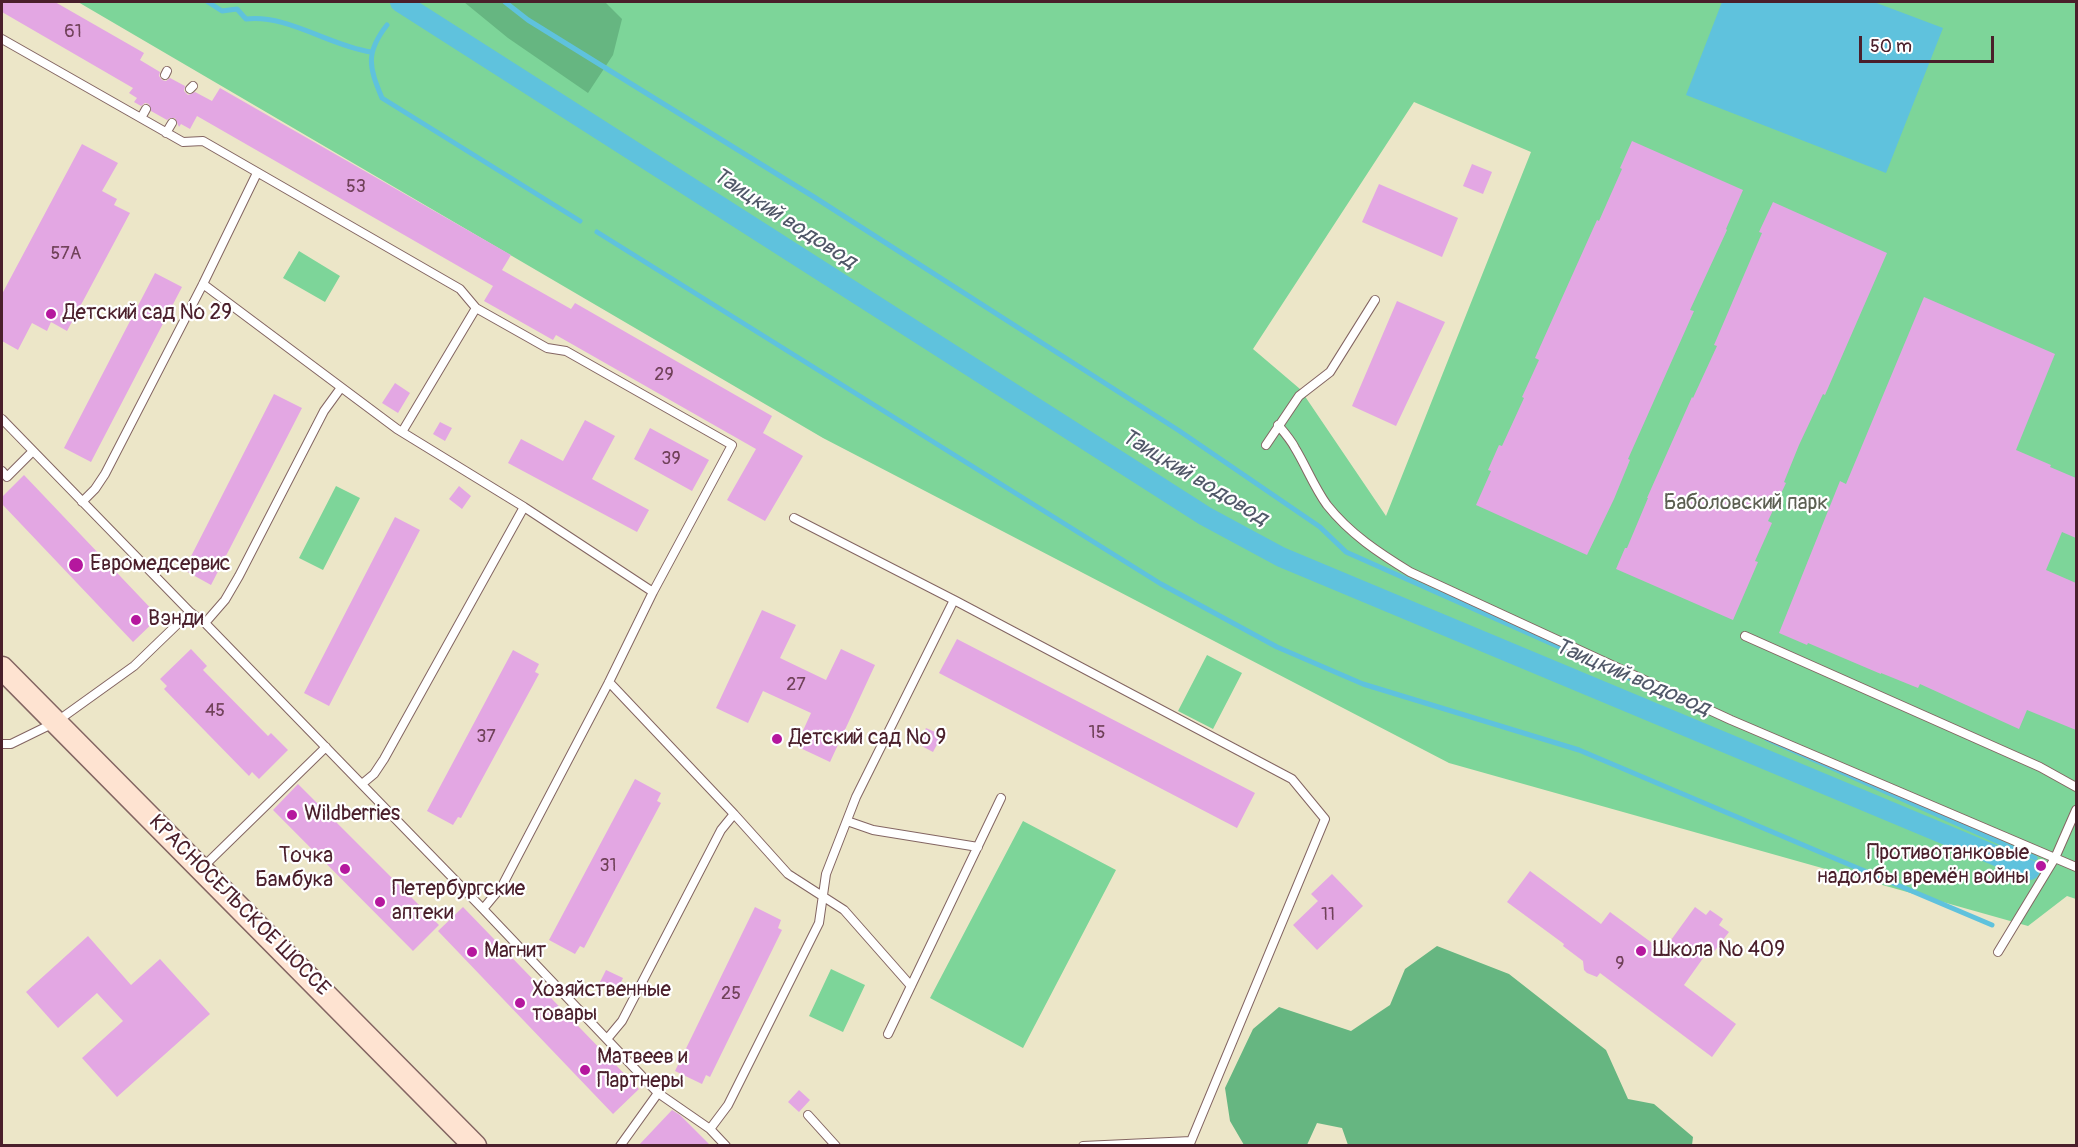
<!DOCTYPE html>
<html>
<head>
<meta charset="utf-8">
<style>
  body { margin:0 }
  #map { position:relative; width:2078px; height:1147px; overflow:hidden; background:#ece6c8; font-family:Pangolin,sans-serif }
  canvas { display:block }
  .frame { position:absolute; inset:0; border:3px solid #4a1f2b; pointer-events:none }
  .scale { position:absolute; left:1859px; top:36px; width:135px; height:27px; box-sizing:border-box; border:3px solid #4a1f2b; border-top:0; padding-left:8px; font-size:18px; line-height:21px; white-space:nowrap; color:#4a1f2b; -webkit-text-stroke:4px #fff; paint-order:stroke }
</style>
</head>
<body>
<div id="map">
<canvas width="2078" height="1147"></canvas>
<div class="frame"></div>
<div class="scale">50 m</div>
</div>
<script>
const c = document.querySelector('canvas').getContext('2d');
c.lineJoin = 'round';
function fill(path, color) {
  c.fillStyle = color;
  c.fill(path, 'evenodd');
}
function stroke(path, color, width, dash) {
  c.strokeStyle = color;
  c.lineWidth = width;
  c.lineCap = dash ? 'butt' : 'round';
  c.setLineDash(dash || []);
  c.stroke(path);
}
function label(font, color, halo, rows, align = 'center') {
  c.font = font + ' Pangolin,sans-serif';
  c.lineWidth = 4.5;
  c.setLineDash([]);
  c.textBaseline = 'middle';
  c.strokeStyle = halo;
  c.fillStyle = color;
  for (const [text, x, y, turn = 0] of rows) {
    c.save();
    c.translate(x, y);
    c.rotate((+turn || 0) * Math.PI / 180);
    c.textAlign = isNaN(turn) ? turn : align;
    if (halo) c.strokeText(text, 0, 0);
    c.fillText(text, 0, 0);
    c.restore();
  }
}
const green = new Path2D(`
  M78 2H2076V899L2067 896 2028 926 1449 763 823 438ZM1414 102 1531 152 1386 516 1300 389 1253 349Z
  M299 251 340 276 325 302 283 278Z
  M336 486 360 498 323 570 299 558Z
  M1207 655 1242 673 1213 729 1178 711Z
  M1023 821 1116 870 1023 1048 930 998Z
  M831 969 865 985 843 1032 809 1016Z`);
const forest = new Path2D(`
  M464 2H605L622 19 613 55 588 93 508 38Z
  M1437 946 1509 974 1606 1050 1628 1099 1654 1104 1693 1137 1692 1145H1348L1342 1128 1317 1123 1307 1145H1244L1230 1121 1225 1088 1253 1029 1279 1007 1351 1031 1390 1005 1405 969Z`);
const water = new Path2D(`
  M1722 2H1874L1943 28 1886 173 1686 95Z`);
const stream = new Path2D(`
  M208 2 222 11 237 9 246 19C287 14 330 46 371 52
  M505 2 528 20 814 197 1178 430 1320 527 1346 552 1685 703
  M387 25C365 53 369 67 382 98L580 221
  M597 232 1161 584 1277 647 1363 684 1579 750 1992 925
  M1767 739 2035 858`);
const canal = new Path2D(`
  M400 2 1205 516 1281 557 2030 870`);
const building = new Path2D(`
  M2 2H55L144 53 140 60 160 72 159 76 162 80 166 81 170 78 185 86 184 91 188 95 195 92 212 101 220 88 511 255 502 270 571 309 575 303 772 416 763 433 803 456 765 521 727 500 756 449 556 335 553 340 484 301 493 286 197 116 190 129 181 124 179 127 175 118H170L167 120 151 111 149 104 145 103 141 106 134 102 137 98 129 93 133 88 2 12Z
  M1632 141 1743 190 1726 229 1727 230 1690 310 1694 311 1628 459 1630 460 1614 499 1587 555 1476 505 1491 471 1488 470 1499 445 1502 446 1524 398 1522 397 1539 360 1535 358 1597 220 1599 221 1622 169 1620 168Z
  M82 144 118 163 102 191 117 199 114 205 130 213 67 331 51 322 47 331 32 323 18 350 2 341V294Z
  M1472 164 1492 172 1483 194 1463 186Z
  M1379 184 1458 218 1442 257 1362 222Z
  M1773 202 1887 253 1825 395 1823 394 1799 445 1784 482 1786 483 1768 521 1772 523 1755 561 1758 562 1733 620 1616 569 1625 548H1627L1648 498H1647L1692 397 1693 398 1717 346 1714 345 1762 233 1759 232Z
  M155 273 182 287 91 462 64 448Z
  M1924 297 2055 354 2016 450 2051 465 2050 467 2076 478V538L2062 532 2046 570 2076 583V730L2027 710 2019 729 1920 684 1918 688 1881 673V674L1808 643 1807 645 1779 633 1840 481 1846 484Z
  M1397 301 1445 322 1396 426 1352 406Z
  M395 383 410 393 398 413 382 403Z
  M274 394 302 408 211 585 184 570Z
  M585 420 615 436 592 479 649 510 637 532 508 463 521 439 563 461Z
  M440 422 452 428 445 441 433 434Z
  M650 428 709 460 692 491 634 459Z
  M24 475 159 617 133 642 2 504V497Z
  M459 486 471 496 462 509 449 499Z
  M395 517 420 530 329 706 304 693Z
  M762 610 796 625 780 658 826 680 841 649 875 665 830 762 796 746 811 713 763 691 748 723 716 708Z
  M957 639 1255 793 1237 828 939 673Z
  M191 649 207 666 203 670 268 736 271 733 288 750 259 779 252 772 249 776 164 689 167 686 160 679Z
  M513 650 539 664 535 672 539 674 461 818 458 817 453 825 427 811Z
  M926 728 942 735 933 752 918 744Z
  M635 779 661 793 657 801 661 803 584 948 580 946 575 954 549 940Z
  M298 784 439 925 413 951 273 810Z
  M1530 871 1601 924 1610 912 1663 951 1695 907 1706 915 1710 910 1723 919 1719 925 1729 932 1710 957 1706 954 1684 985 1736 1024 1712 1057 1600 973 1597 977 1587 973 1584 970 1583 961 1563 946 1564 944 1507 902Z
  M1332 874 1363 906 1317 950 1293 925 1318 901 1311 894Z
  M463 907 639 1089 613 1114 438 931Z
  M755 907 781 920 778 928 782 930 710 1077 706 1075 702 1084 675 1071Z
  M88 936 131 985 160 959 210 1014 117 1097 82 1058 123 1021 97 993 58 1028 26 992Z
  M606 970 623 978 616 993 599 984Z
  M799 1090 810 1100 799 1112 788 1102Z
  M672 1110 680 1115 711 1146H638Z`);
const service = new Path2D(`
  M2 39 183 142 203 141 460 289 476 308 547 348 566 351 732 445 653 592
  M165 75 167 71
  M190 89 193 86
  M141 118 146 109
  M166 133 172 123
  M203 284 397 429 524 507 653 592 609 682 502 886 483 909
  M2 419 190 612 205 623 483 909 658 1093 710 1129
  M1278 425C1284 432 1291 440 1295 448 1306 466 1314 487 1327 505 1350 534 1379 553 1410 572L1731 720 2076 867
  M402 432 476 308
  M1266 445 1299 396 1330 372 1375 300
  M2 471 7 477 33 451
  M82 502 95 489 105 474 203 284 257 173
  M794 518 954 600
  M205 623 225 600 239 576 324 411 340 389
  M1745 636 2040 767 2076 787
  M609 682 734 814 788 874 844 910 911 986
  M2 744H11L56 722 134 666 190 612
  M362 784 374 774 384 759 524 507
  M847 821 873 830 978 847
  M202 868 326 747
  M1998 952 2055 858 2076 810
  M888 1034 1001 798
  M607 1039 622 1021 721 830 734 814
  M808 1115 836 1146
  M620 1146 658 1093
  M726 1146 710 1129 728 1105 819 923 826 874 856 797 954 600 1292 779 1325 819 1189 1146
  M1083 1146 1191 1141`);
const secondary = new Path2D(`
  M2 668 475 1146`);
const markers = [
  [51,314,6,"#b5179e"],
  [76,565,8,"#b5179e"],
  [136,620,6,"#b5179e"],
  [777,739,6,"#b5179e"],
  [292,815,6,"#b5179e"],
  [2041,866,6,"#b5179e"],
  [345,869,6,"#b5179e"],
  [380,902,6,"#b5179e"],
  [1641,951,6,"#b5179e"],
  [472,952,6,"#b5179e"],
  [520,1003,6,"#b5179e"],
  [585,1070,6,"#b5179e"]
];
const numberNames = [
  ["61",73,32],
  ["53",356,187],
  ["57А",66,254],
  ["29",664,375],
  ["39",671,459],
  ["27",796,685],
  ["45",215,711],
  ["15",1097,733],
  ["37",486,737],
  ["31",608,866],
  ["11",1328,915],
  ["9",1620,964],
  ["25",731,994]
];
const poiNames = [
  ["Детский сад № 29",63,314],
  ["Евромедсервис",90,565],
  ["Вэнди",148,620],
  ["Детский сад № 9",789,739],
  ["Wildberries",304,815],
  ["Противотанковые",2029,854,"right"],
  ["надолбы времён войны",2029,878,"right"],
  ["Точка",333,857,"right"],
  ["Бамбука",333,881,"right"],
  ["Петербургские",392,890],
  ["аптеки",392,914],
  ["Школа № 409",1653,951],
  ["Магнит",484,952],
  ["Хозяйственные",532,991],
  ["товары",532,1015],
  ["Матвеев и",597,1058],
  ["Партнеры",597,1082]
];
const parkNames = [
  ["Баболовский парк",1746,504]
];
const streetNames = [
  ["КРАСНОСЕЛЬСКОЕ ШОССЕ",239,906,45]
];
const waterNames = [
  ["Таицкий водовод",784,219,33],
  ["Таицкий водовод",1194,478,31],
  ["Таицкий водовод",1632,678,23]
];
fill(green, '#7dd599');
fill(forest, '#66b681');
fill(water, '#5fc2dd');
stroke(stream, '#5fc2dd', 5);
stroke(canal, '#5fc2dd', 20);
fill(building, '#e3a7e3');
stroke(service, '#836562', 10);
stroke(secondary, '#836562', 25);
stroke(service, '#fff', 8);
stroke(secondary, '#fee3d1', 22);
for (const [x, y, r, color] of markers) {
  const dot = new Path2D();
  dot.arc(x, y, r, 0, 2 * Math.PI);
  c.fillStyle = color;
  c.fill(dot);
  stroke(dot, '#fff', 2);
}
label('18px', '#704159', null, numberNames);
label('21px', '#4a1f2b', '#fff', poiNames, 'left');
label('21px', '#5c5f52', '#fff', parkNames);
label('21px', '#4a1f2b', '#fff', streetNames);
label('italic 22px', '#515869', '#fff', waterNames);
</script>
</body>
</html>
